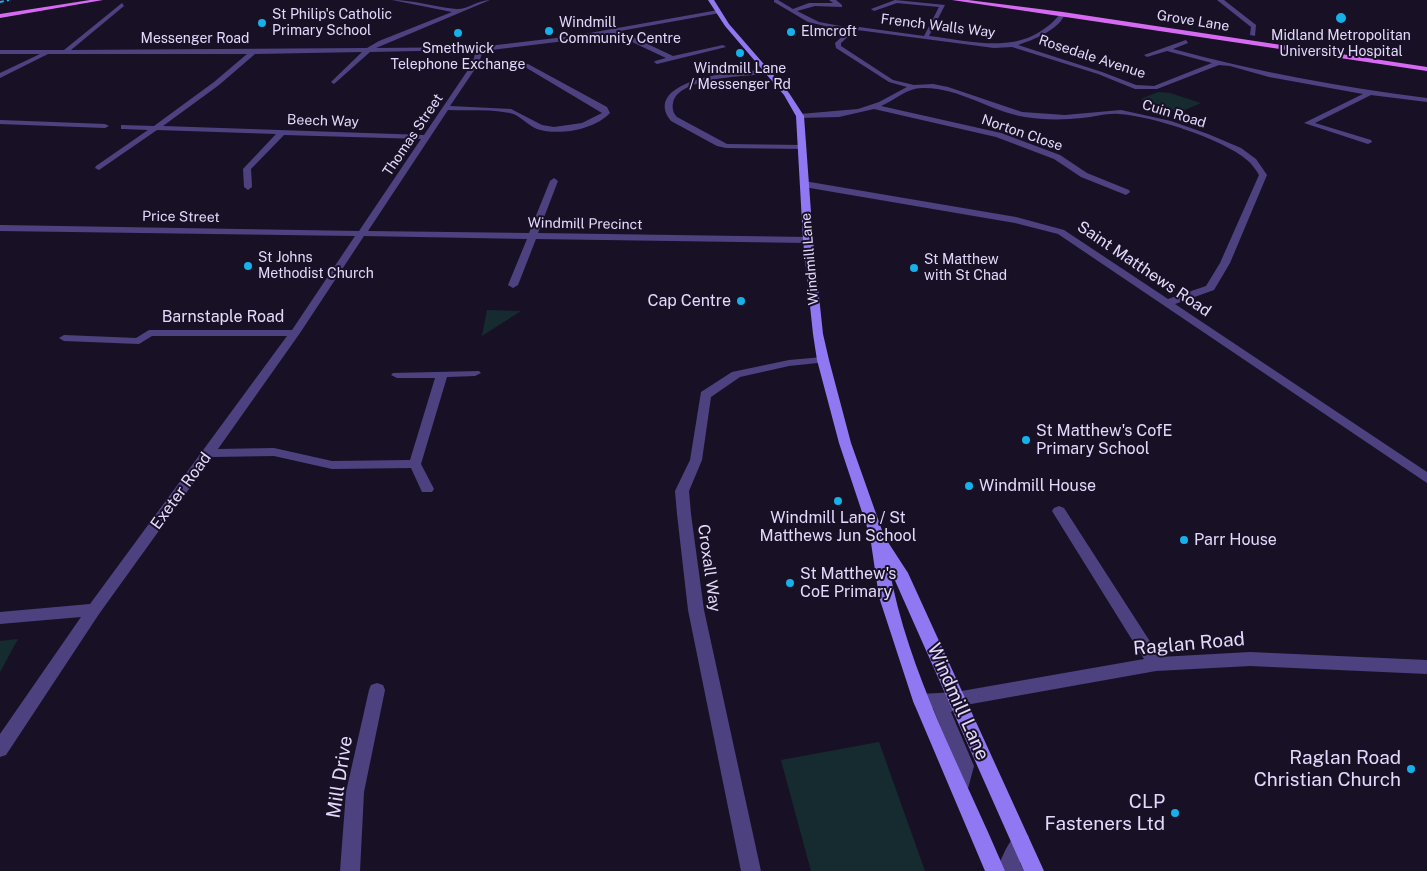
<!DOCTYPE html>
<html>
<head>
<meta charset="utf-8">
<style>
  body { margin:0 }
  canvas { display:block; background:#181125 }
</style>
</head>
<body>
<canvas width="1427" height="871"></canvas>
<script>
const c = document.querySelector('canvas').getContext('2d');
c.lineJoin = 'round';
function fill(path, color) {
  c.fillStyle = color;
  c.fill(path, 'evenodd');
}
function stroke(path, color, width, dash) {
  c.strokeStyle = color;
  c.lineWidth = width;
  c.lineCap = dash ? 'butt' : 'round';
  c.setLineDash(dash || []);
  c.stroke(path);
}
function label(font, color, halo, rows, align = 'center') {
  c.font = font + ' "Public Sans",sans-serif';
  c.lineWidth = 4;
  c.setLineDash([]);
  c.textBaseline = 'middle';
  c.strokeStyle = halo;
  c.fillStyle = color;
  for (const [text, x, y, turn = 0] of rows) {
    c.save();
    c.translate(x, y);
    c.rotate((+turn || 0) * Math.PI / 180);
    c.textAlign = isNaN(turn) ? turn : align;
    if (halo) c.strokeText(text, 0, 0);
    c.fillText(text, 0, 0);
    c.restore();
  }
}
const green = new Path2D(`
  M1158 92 1170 93 1201 103 1180 112 1141 99Z
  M487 310 521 311 482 336Z
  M18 639 0 672V641Z
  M879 742 925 871H811L781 760Z`);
const minor = new Path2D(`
  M392 0C414 0 434 7 456 9 467 10 478 0 490 0L376 48 480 47 573 36 718 10 720 13 620 31 673 56 723 45 726 47 657 64 654 62 655 61 666 58 613 33 573 40 483 51 479 62 528 64 607 107 610 113C594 130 558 136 537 129 527 125 520 115 510 113 490 109 468 111 448 110L368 231 529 233 550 181 554 178 558 181 538 233 808 237 813 240 808 243 536 239 518 285 513 288 508 285 527 239 364 236 300 333 218 449 274 448 332 461 410 460 435 378H397L391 375 393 373 479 371 481 373 475 376 447 377 421 464 434 489 432 492H422L411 468 332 469 274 456 212 457 99 614 6 755 0 757V734L81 617 0 624V612L90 604 287 336H152L139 344 64 341 59 338 64 335 136 338 149 330H292L355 236 0 231V225L359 231 421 139 284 135 251 169 252 187 248 190 244 187 243 169 276 134 157 130 99 170 95 168 96 166 148 130 124 129H121V125L154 126 214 82 247 54H48L0 78V73L40 54H0V50H64L122 3 124 6 71 50 367 48 379 41 452 12ZM466 50 476 51 472 64 424 135 163 126 219 85 255 54 362 52 332 81 331 82 334 84 370 52ZM477 66 525 67 602 113 582 123 554 127 542 125 511 109 450 106Z
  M774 0H778L793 9 809 3H833L829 0H836L842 5V7L815 6 797 11 819 22 851 28V30L849 31 851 34 841 43V46L893 80 914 85 933 84 948 87 1022 112 1065 115 1121 110 1171 121 1208 134 1241 148 1256 159 1267 175 1230 263 1214 290 1175 304 1427 472V483L1058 234 1015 223 804 187 800 184 804 181 1016 217 1064 230 1168 299 1206 286 1220 263 1259 175C1256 170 1252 164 1247 160 1223 139 1152 116 1119 114 1107 113 1094 117 1082 118 1063 120 1043 120 1025 117 989 111 959 87 922 88 907 88 895 100 881 106L1001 133 1060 155 1087 173 1129 190 1130 192 1126 195 1081 177 1054 159 996 137 874 109 839 117 797 118V114H800L858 109 879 102 907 87 889 82 836 48 835 43 845 34 842 30 808 22 774 2Z
  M895 0 945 5 929 36C978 42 1025 57 1061 13H1065C1061 29 1033 40 1018 45L1102 72 1136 85 1154 86 1212 63 1167 51 1147 57 1144 55 1186 40 1188 43 1173 49C1257 72 1341 87 1427 98V102L1371 95 1315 123 1371 140 1372 142 1368 144 1304 123 1363 94 1269 77 1230 66 1219 65 1157 89H1135L1098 74 1012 47 994 48 857 30 859 27 924 36 939 7 897 3 874 11 871 9Z
  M1217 0H1224L1256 25 1255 36 1250 35 1251 27Z
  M769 71V73L767 74C746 76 678 77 673 103 672 108 673 113 677 117L727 144 801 145 805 147 804 149 726 148 717 146 671 121C638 79 747 68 769 71Z
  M0 120 105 124 109 126 105 128 0 124Z
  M823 357 827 358 829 360 827 362 789 366 740 377 711 397 702 460 689 491 691 514 704 610 761 871H741L688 610 677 514 675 491 690 460 701 392 732 372 789 360Z
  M1059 506 1064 508 1160 657 1250 652 1427 660V674L1250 666 1156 671 960 706 951 712 974 766 966 796 960 799 954 796 951 790 956 766 933 708H921L915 706 913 701 915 696 921 694 956 692 1144 659 1052 511 1054 508Z
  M377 683 383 685 385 690 364 792 360 871H340L346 792 369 690 371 685Z
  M1021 833 1028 835 1030 842 1020 863 1024 871H1004L1000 862C1005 851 1010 837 1021 833Z`);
const secondary = new Path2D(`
  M708 0H714L729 24 789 93 804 116 813 240 823 334 829 360 851 443 884 536 908 573 1044 871H1024L889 567C908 674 963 771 1005 871H985L913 701 879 597 870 536 839 443 817 360 813 334 803 240 796 116 784 95 725 26Z`);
const primary = new Path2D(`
  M90 0H103L0 18V14Z
  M952 0H968L1063 12 1427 67V71Z`);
const rail = new Path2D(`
  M0 2 9 0`);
const markers = [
  [1341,18,6,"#16b0ea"],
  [262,23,5,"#16b0ea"],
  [549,31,5,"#16b0ea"],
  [791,32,5,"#16b0ea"],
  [458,33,5,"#16b0ea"],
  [740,53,5,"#16b0ea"],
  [248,266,5,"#16b0ea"],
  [914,268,5,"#16b0ea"],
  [741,301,5,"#16b0ea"],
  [1026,440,5,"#16b0ea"],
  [969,486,5,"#16b0ea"],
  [838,501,5,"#16b0ea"],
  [1184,540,5,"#16b0ea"],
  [790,583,5,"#16b0ea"],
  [1411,769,5,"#16b0ea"],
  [1175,813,5,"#16b0ea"]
];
const farPoinames = [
  ["St Philip's Catholic",272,15],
  ["Primary School",272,31],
  ["Windmill",559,23],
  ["Community Centre",559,39],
  ["Elmcroft",801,32],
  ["Midland Metropolitan",1341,36,"center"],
  ["University Hospital",1341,52,"center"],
  ["Smethwick",458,49,"center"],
  ["Telephone Exchange",458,65,"center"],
  ["Windmill Lane",740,69,"center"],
  ["/ Messenger Rd",740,85,"center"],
  ["St Johns",258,258],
  ["Methodist Church",258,274],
  ["St Matthew",924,260],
  ["with St Chad",924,276]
];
const farStreetnames = [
  ["Grove Lane",1193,21,9],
  ["French Walls Way",938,26,7],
  ["Messenger Road",195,39],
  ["Rosedale Avenue",1092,57,18],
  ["Cuin Road",1174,114,17],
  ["Beech Way",323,121,2],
  ["Norton Close",1022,133,19],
  ["Thomas Street",413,135,-56],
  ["Price Street",181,217,1],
  ["Windmill Precinct",585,224,1],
  ["Windmill Lane",810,259,-95]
];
const streetNames = [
  ["Saint Matthews Road",1144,269,34],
  ["Barnstaple Road",223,317],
  ["Exeter Road",181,491,-54],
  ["Croxall Way",709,568,82]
];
const poiNames = [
  ["Cap Centre",731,301,"right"],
  ["St Matthew's CofE",1036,431],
  ["Primary School",1036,449],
  ["Windmill House",979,486],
  ["Windmill Lane / St",838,518,"center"],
  ["Matthews Jun School",838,536,"center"],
  ["Parr House",1194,540],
  ["St Matthew's",800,574],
  ["CoE Primary",800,592]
];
const nearStreetnames = [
  ["Raglan Road",1189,644,-5],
  ["Windmill Lane",958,702,66],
  ["Mill Drive",340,777,-81]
];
const nearPoinames = [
  ["Raglan Road",1401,758],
  ["Christian Church",1401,780],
  ["CLP",1165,802],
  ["Fasteners Ltd",1165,824]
];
fill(green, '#152b2f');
fill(minor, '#4e4180');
fill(secondary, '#9178f3');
fill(primary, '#d76af2');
stroke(rail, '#16b0ea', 2, [4, 3]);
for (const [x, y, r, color] of markers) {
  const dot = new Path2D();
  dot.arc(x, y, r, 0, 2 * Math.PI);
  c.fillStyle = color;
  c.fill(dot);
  stroke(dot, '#181125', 2);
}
label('14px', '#e3d9fc', '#181125', farPoinames, 'left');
label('14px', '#e3d9fc', '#181125', farStreetnames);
label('16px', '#e3d9fc', '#181125', streetNames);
label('16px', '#e3d9fc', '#181125', poiNames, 'left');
label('19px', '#e3d9fc', '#181125', nearStreetnames);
label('19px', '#e3d9fc', '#181125', nearPoinames, 'right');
</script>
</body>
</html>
